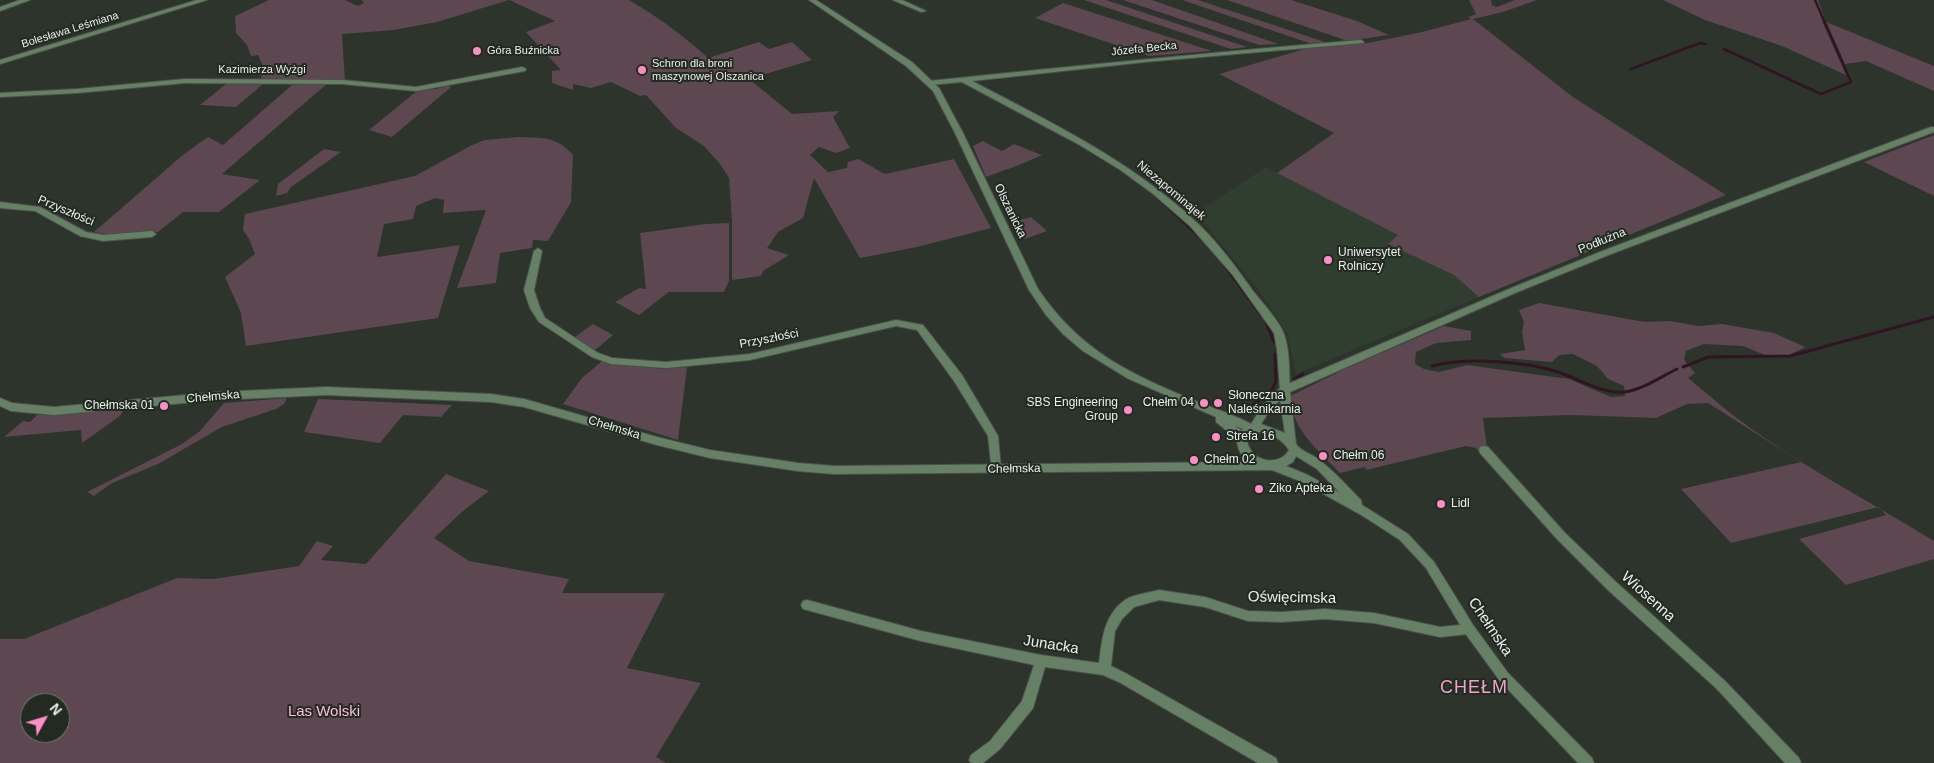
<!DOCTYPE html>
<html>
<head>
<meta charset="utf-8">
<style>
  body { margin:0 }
  #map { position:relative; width:1934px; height:763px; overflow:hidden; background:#2c342c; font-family:Helvetica,sans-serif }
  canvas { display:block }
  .north { position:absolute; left:20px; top:693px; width:50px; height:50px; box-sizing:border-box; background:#222a22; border:1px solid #727972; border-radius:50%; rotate:51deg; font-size:14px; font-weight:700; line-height:20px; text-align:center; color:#eaf0ea }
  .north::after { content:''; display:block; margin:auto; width:18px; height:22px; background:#fb8fc4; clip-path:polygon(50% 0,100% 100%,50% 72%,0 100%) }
</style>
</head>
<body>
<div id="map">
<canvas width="1934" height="763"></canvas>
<div class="north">N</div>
</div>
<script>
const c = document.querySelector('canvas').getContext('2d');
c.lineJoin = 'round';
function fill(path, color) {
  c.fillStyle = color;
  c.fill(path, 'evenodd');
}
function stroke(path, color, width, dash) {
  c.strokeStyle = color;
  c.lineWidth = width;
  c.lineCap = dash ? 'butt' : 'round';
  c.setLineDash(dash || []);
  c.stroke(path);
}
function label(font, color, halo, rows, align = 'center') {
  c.font = font + ' Helvetica,sans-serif';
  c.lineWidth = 4;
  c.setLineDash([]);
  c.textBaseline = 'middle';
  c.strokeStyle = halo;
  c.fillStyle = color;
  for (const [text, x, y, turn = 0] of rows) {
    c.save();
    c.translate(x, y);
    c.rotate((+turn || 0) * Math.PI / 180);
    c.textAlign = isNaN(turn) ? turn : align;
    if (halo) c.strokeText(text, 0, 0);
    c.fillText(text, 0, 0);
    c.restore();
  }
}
const built = new Path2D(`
  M1266 167 1399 235 1388 244 1454 275 1479 297 1296 374 1287 333 1260 292 1196 213Z`);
const green = new Path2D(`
  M269 0H345L358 6 364 3 362 0H629C658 17 683 35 708 58L759 42 769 49 792 42 812 60 749 79 792 114 839 111 833 117 850 148 836 153 819 147 810 155 828 172 847 168 848 162 858 159 885 174 954 159 991 228 917 247 860 258 814 178 803 218 778 232 767 248 789 255 763 271 761 276 732 280V222L729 178 720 164 704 146 676 128 646 95 640 96 611 82 591 88 573 84V90L552 83V71L561 70 526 32 555 21 509 0 437 22 394 30 342 34 345 81 261 80 262 64 258 55 251 56 247 45 236 33 235 16Z
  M1084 0H1106L1247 47 1231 49Z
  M1123 0H1152L1278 44 1259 45Z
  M1182 0H1198L1328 43H1309Z
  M1227 0H1291L1357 21 1389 35 1348 41Z
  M1469 0H1491L1492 5 1497 7 1515 0H1537L1503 12 1473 19 1573 97 1726 195 1479 297 1454 275 1388 244 1398 235 1277 173 1334 133 1219 74 1308 48 1368 43 1422 32 1471 19 1468 17 1476 14Z
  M1663 0H1818L1826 22 1934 66V91L1866 61 1845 64 1826 22 1822 21 1846 75 1782 46 1705 20Z
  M1063 3 1212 51 1149 56 1035 18Z
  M328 83 222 174 260 180 219 212H183L158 232 116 236 94 232 184 154 208 137 223 145 292 85Z
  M226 84H263L236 107 200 105Z
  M447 85 451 87 392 137 369 130 418 90 437 89Z
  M1934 135V196L1864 162Z
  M519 137C543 138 556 136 573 155L571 202 548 241 533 240 532 248 500 253 496 283 457 288 486 210 443 213 444 200 435 198 416 206 413 219 384 224 377 257 460 245 438 318 246 346 241 313 225 277 255 254 249 239 243 230 245 214 415 176 472 145 485 140Z
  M983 141 1002 151 1014 144 1042 155 1019 165 986 177 973 146Z
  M324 149 341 152 291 187 287 193 276 196 278 184Z
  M1031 217 1047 231 1025 239 1016 221Z
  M729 223V281L724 292H669L639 315 615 302 639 288 646 289 640 233 705 224Z
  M1539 303 1645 322 1670 321 1698 326 1722 324 1774 333 1805 347 1789 355H1765L1743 346 1704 344 1686 351 1684 360 1695 373 1688 378C1702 389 1715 401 1729 412 1792 461 1866 499 1934 541V559L1846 585 1799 539 1886 515 1879 507 1731 543 1681 489 1801 462 1708 403 1687 404 1656 418 1571 415 1483 418 1487 448 1479 451 1476 448 1466 446 1366 470 1365 467 1340 473C1318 450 1291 429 1290 396L1347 368 1444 326 1471 331V340L1436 343 1416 352 1415 364 1424 369 1439 372 1467 365 1569 379 1611 397 1625 396 1624 386 1608 379 1597 366 1573 354 1559 355 1552 362 1504 358 1500 354 1525 350 1522 332 1524 322 1519 310Z
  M593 324 613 335 594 351 572 339Z
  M602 361 661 369 687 367 678 440 563 404 582 378Z
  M287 398 284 404 276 409 222 427 158 464 112 483 94 496 87 492 182 444 200 431 224 403Z
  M318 399 452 405 441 417 403 415 380 443 304 432Z
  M119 410 123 411 120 416 82 443 81 430 4 437 23 421 30 422 37 415Z
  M446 474 489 491 463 511 434 538 469 561 569 579 562 593H665L627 668 701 683 656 757 666 763H0V639H24L177 578 213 579 299 566 317 541 333 546 321 560 366 564ZM30 703H60V733H30Z`);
const streamFar1 = new Path2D(`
  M1724 49 1821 94 1851 82 1815 0
  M1631 69 1700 43 1706 44
  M1156 196 1158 197`);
const stream = new Path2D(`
  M1156 196 1203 240
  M1223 263 1262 316
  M1266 321 1274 342
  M1432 366C1468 357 1523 361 1558 372 1580 379 1601 394 1624 392 1643 390 1660 377 1677 369
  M1683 367 1708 357 1790 356 1934 317
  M1294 379 1303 374
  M1241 414 1272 390 1276 381 1275 354`);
const minor = new Path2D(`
  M20 0H30L0 11V7Z
  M197 0H207L0 64V60Z
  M893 0H902L926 11 921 12Z
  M1361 40 1364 42 1363 43 1145 62 972 81C1050 122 1130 160 1195 221 1217 241 1236 267 1253 291 1261 301 1280 322 1284 334 1290 351 1289 372 1290 390L1285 394 1280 390 1277 349 1274 333 1232 274 1190 226 1152 193 1119 169 1078 144 962 82 929 85 925 83 929 81C1073 66 1217 52 1361 40Z
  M522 67 526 69 525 71 416 91 342 84 185 83 77 93 0 97V93L77 89 185 79 342 80 416 87Z
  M0 202 40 207 86 232 103 235 152 231 156 234 152 237 103 241 80 236 35 211 0 208Z
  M538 248 542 251 534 290 540 308 545 318 598 353 612 358 666 362 750 354 896 320 923 325 962 375 998 436 1001 469 1000 472H992L988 436 954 381 917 330 896 326 750 360 666 368 611 364 592 357 539 322 530 308 524 290 534 251Z
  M1484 446 1488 447 1565 533 1616 582 1725 681 1799 758 1801 763H1785L1717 689 1608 590 1557 539 1480 453 1479 450 1480 447Z
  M1159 590 1205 597 1248 611 1282 612 1325 609 1374 613 1440 627 1469 624 1473 625 1475 629 1473 633 1469 634 1440 637 1374 623 1325 619 1282 622 1248 621 1205 607 1159 600 1134 607 1122 619 1115 631 1111 666 1127 674 1276 758 1278 763H1258L1119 682 1103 675 1045 667 1033 708 1000 749 983 763H971L969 760 971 755 990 741 1022 701 1034 665 921 641 807 610 803 609 801 605 803 601 807 600 921 631 1041 655 1099 663C1102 639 1104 615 1125 600 1134 594 1149 593 1159 590Z`);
const tertiary = new Path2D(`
  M809 0H816L912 62 939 88 963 133 1038 289C1081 352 1130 374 1198 402 1216 409 1234 415 1251 424L1263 405 1281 387 1509 289 1605 250 1931 127H1934V132L1611 254 1515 293 1290 392 1296 444C1300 451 1312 454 1318 459 1334 471 1347 486 1361 500L1362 505 1408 534 1434 562 1473 625 1508 673 1592 758 1594 763H1578L1500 681 1465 633 1426 568 1400 540 1363 516 1300 481 1272 470 834 474 798 471 710 458 657 445 524 407 491 402 326 395 218 400 54 415 11 411 0 406V398L12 403 54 407 218 392 326 387 491 394 524 399 657 437 710 450 798 463 834 466 1248 462C1241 455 1237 449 1237 439L1216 422V417L1127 378 1083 351 1063 334 1046 315 1029 290 955 133 933 91 906 66ZM1280 400 1285 433 1261 424 1270 410ZM1234 425 1243 429 1242 431ZM1259 432C1272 434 1282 439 1289 450 1278 469 1247 460 1247 438L1252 434ZM1296 456 1317 469 1340 493 1308 475 1286 466 1293 462Z`);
const markers = [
  [477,51,5,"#fb8fc4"],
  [642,70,5,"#fb8fc4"],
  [1328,260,5,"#fb8fc4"],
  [1204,403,5,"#fb8fc4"],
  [1218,403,5,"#fb8fc4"],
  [164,406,5,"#fb8fc4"],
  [1128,410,5,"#fb8fc4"],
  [1216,437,5,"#fb8fc4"],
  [1323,456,5,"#fb8fc4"],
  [1194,460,5,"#fb8fc4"],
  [1259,489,5,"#fb8fc4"],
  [1441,504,5,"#fb8fc4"]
];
const farStreetnames = [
  ["Bolesława Leśmiana",70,30,-17],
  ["Józefa Becka",1144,49,-6],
  ["Kazimierza Wyżgi",262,70]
];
const farPoinames = [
  ["Góra Buźnicka",487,51],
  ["Schron dla broni",652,64],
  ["maszynowej Olszanica",652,77]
];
const streetNames = [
  ["Niezapominajek",1171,191,40],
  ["Przyszłości",66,211,23],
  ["Olszanicka",1010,211,64],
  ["Podłużna",1602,241,-22],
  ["Przyszłości",769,339,-11],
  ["Chełmska",213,397,-5],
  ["Chełmska",614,428,17],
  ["Chełmska",1014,469,-1]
];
const poiNames = [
  ["Uniwersytet",1338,253],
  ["Rolniczy",1338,267],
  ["Słoneczna",1228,396],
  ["Naleśnikarnia",1228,410],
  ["SBS Engineering",1118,403,"right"],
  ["Group",1118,417,"right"],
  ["Chełm 04",1194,403,"right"],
  ["Chełmska 01",154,406,"right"],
  ["Strefa 16",1226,437],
  ["Chełm 06",1333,456],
  ["Chełm 02",1204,460],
  ["Ziko Apteka",1269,489],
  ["Lidl",1451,504]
];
const nearStreetnames = [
  ["Wiosenna",1648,597,42],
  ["Oświęcimska",1292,598,1],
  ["Chełmska",1490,627,56],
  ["Junacka",1051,645,9]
];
const nearParknames = [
  ["Las Wolski",324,712]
];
const nearQuarternames = [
  ["CHEŁM",1474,688]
];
fill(built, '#303e30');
fill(green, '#5d4751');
stroke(streamFar1, '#301422', 2.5);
stroke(stream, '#301422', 3);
stroke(minor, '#4a524a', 2);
stroke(tertiary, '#4a524a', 2);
fill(minor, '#668066');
fill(tertiary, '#668066');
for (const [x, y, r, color] of markers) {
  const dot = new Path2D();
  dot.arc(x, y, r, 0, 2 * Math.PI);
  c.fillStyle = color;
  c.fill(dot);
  stroke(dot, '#222a22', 2);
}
label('11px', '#eaf0ea', '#222a22', farStreetnames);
label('11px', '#eaf0ea', '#222a22', farPoinames, 'left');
label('12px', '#eaf0ea', '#222a22', streetNames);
label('12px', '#eaf0ea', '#222a22', poiNames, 'left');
label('15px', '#eaf0ea', '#222a22', nearStreetnames);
label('15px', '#fdbedb', '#222a22', nearParknames);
c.letterSpacing = '1px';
label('18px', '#f0a4c7', '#222a22', nearQuarternames);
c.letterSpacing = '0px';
</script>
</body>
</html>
